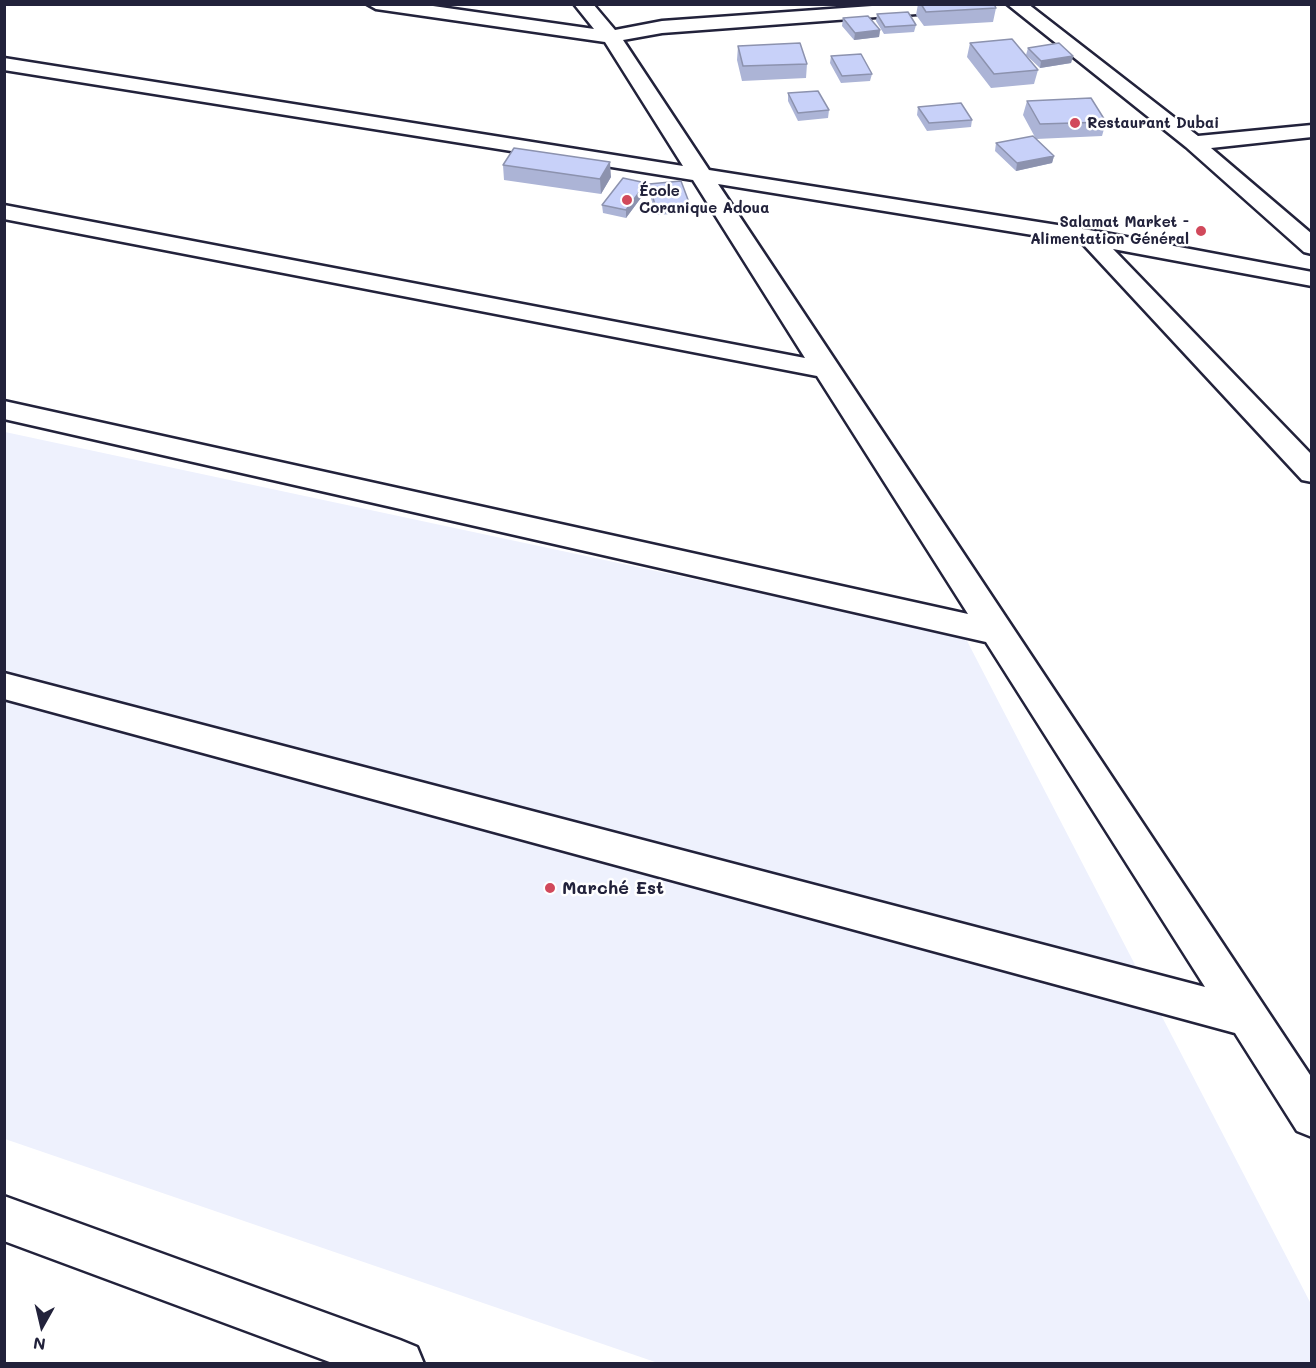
<!DOCTYPE html>
<html>
<head>
<meta charset="utf-8">
<style>
  body { margin:0 }
  #map { position:relative; width:1316px; height:1368px; overflow:hidden; background:#fff; font-family:Mali,sans-serif }
  canvas { display:block }
  .frame { position:absolute; inset:0; border:6px solid #22223b; pointer-events:none }
  .north { position:absolute; left:12px; top:1296px; width:60px; height:60px; -webkit-text-stroke:4px #fff; paint-order:stroke; rotate:188deg; font-size:16px; font-weight:700; line-height:24px; text-align:center; color:#22223b }
  .north::after { content:''; display:block; margin:auto; width:21px; height:27px; background:#22223b; clip-path:polygon(50% 0,100% 100%,50% 72%,0 100%) }
</style>
</head>
<body>
<div id="map">
<canvas width="1316" height="1368"></canvas>
<div class="frame"></div>
<div class="north">N</div>
</div>
<script>
const c = document.querySelector('canvas').getContext('2d');
c.lineJoin = 'round';
function fill(path, color) {
  c.fillStyle = color;
  c.fill(path, 'evenodd');
}
function stroke(path, color, width, dash) {
  c.strokeStyle = color;
  c.lineWidth = width;
  c.lineCap = dash ? 'butt' : 'round';
  c.setLineDash(dash || []);
  c.stroke(path);
}
function label(font, color, halo, rows, align = 'center') {
  c.font = font + ' Mali,sans-serif';
  c.lineWidth = 5;
  c.setLineDash([]);
  c.textBaseline = 'middle';
  c.strokeStyle = halo;
  c.fillStyle = color;
  for (const [text, x, y, turn = 0] of rows) {
    c.save();
    c.translate(x, y);
    c.rotate((+turn || 0) * Math.PI / 180);
    c.textAlign = isNaN(turn) ? turn : align;
    if (halo) c.strokeText(text, 0, 0);
    c.fillText(text, 0, 0);
    c.restore();
  }
}
const built = new Path2D(`
  M5 432 965 637 1311 1304V1363H658L5 1139Z`);
const street = new Path2D(`
  M367 4H419L594 29 574 4H593L615 30 662 21 900 4H993L984 9 662 33 623 40 709 170 1089 230 1312 272V286L1113 249 1312 455V482L1302 480 1082 243 718 184 1312 1078V1137L1297 1131 1235 1033 4 699V673L1205 987 986 642 4 419V401L968 614 817 376 4 219V205L805 358 693 180 4 70V58L683 166 605 42 376 9Z
  M1007 4H1028L1198 136 1312 125V137L1211 148 1312 234V254L1304 252 1186 147Z
  M4 1196 400 1340 417 1347 424 1364H335L4 1241Z`);
const wall = new Path2D(`
  M918 4H994L996 8 993 22 924 26 916 15Z
  M877 14 916 25 914 32 884 34 876 21Z
  M843 18 880 30 879 37 854 40 842 26Z
  M970 43 1038 70 1034 84 991 88 967 57Z
  M738 46 807 64 806 78 742 81 737 60Z
  M1028 48 1073 56 1071 63 1040 68 1026 55Z
  M831 56 872 74 870 81 841 83 830 63Z
  M788 93 829 110 828 118 798 121 788 101Z
  M1027 101 1106 122 1102 136 1036 139 1023 115Z
  M918 107 972 120 971 127 927 131 917 115Z
  M996 143 1054 156 1052 163 1016 171 995 151Z
  M503 165 611 177 601 194 504 180Z
  M646 183V191L626 218 603 213 602 205Z
  M649 184 690 205V213L656 215 649 192Z`);
const shadedWall = new Path2D(`
  M880 30 879 37 854 40 855 33Z
  M1073 56 1071 63 1040 68 1041 61Z
  M1054 156 1052 163 1016 171 1017 163Z
  M610 162 611 177 601 194 600 179Z
  M646 183V191L626 218V210Z`);
const building = new Path2D(`
  M921 4H994L996 8 926 12Z
  M908 12 916 25 885 27 877 14Z
  M868 16 880 30 855 33 843 18Z
  M1012 39 1038 70 994 74 970 43Z
  M800 43 807 64 743 66 738 46Z
  M1059 43 1073 56 1041 61 1028 48Z
  M861 54 872 74 842 76 831 56Z
  M818 91 829 110 798 113 788 93Z
  M1091 98 1106 122 1040 124 1027 101Z
  M961 103 972 120 929 123 918 107Z
  M1033 136 1054 156 1017 163 996 143Z
  M514 148 610 162 600 179 503 165Z
  M623 178 646 183 626 210 602 205Z
  M681 181 690 205 656 208 649 184Z`);
const markers = [
  [1075,123,6,"#d1495b"],
  [627,200,6,"#d1495b"],
  [1201,231,6,"#d1495b"],
  [550,888,6,"#d1495b"]
];
const farPoinames = [
  ["Restaurant Dubai",1087,123],
  ["École",639,191],
  ["Coranique Adoua",639,208],
  ["Salamat Market -",1189,222,"right"],
  ["Alimentation Général",1189,239,"right"]
];
const poiNames = [
  ["Marché Est",562,888]
];
fill(built, '#eef1fd');
stroke(street, '#22223b', 5);
fill(street, '#fff');
fill(wall, '#acb4d6');
fill(shadedWall, '#8c92ae');
fill(building, '#c8d1f9');
stroke(building, '#8c92ae', 1.5);
for (const [x, y, r, color] of markers) {
  const dot = new Path2D();
  dot.arc(x, y, r, 0, 2 * Math.PI);
  c.fillStyle = color;
  c.fill(dot);
  stroke(dot, '#fff', 2);
}
label('bold 15px', '#22223b', '#fff', farPoinames, 'left');
label('bold 18px', '#22223b', '#fff', poiNames, 'left');
</script>
</body>
</html>
